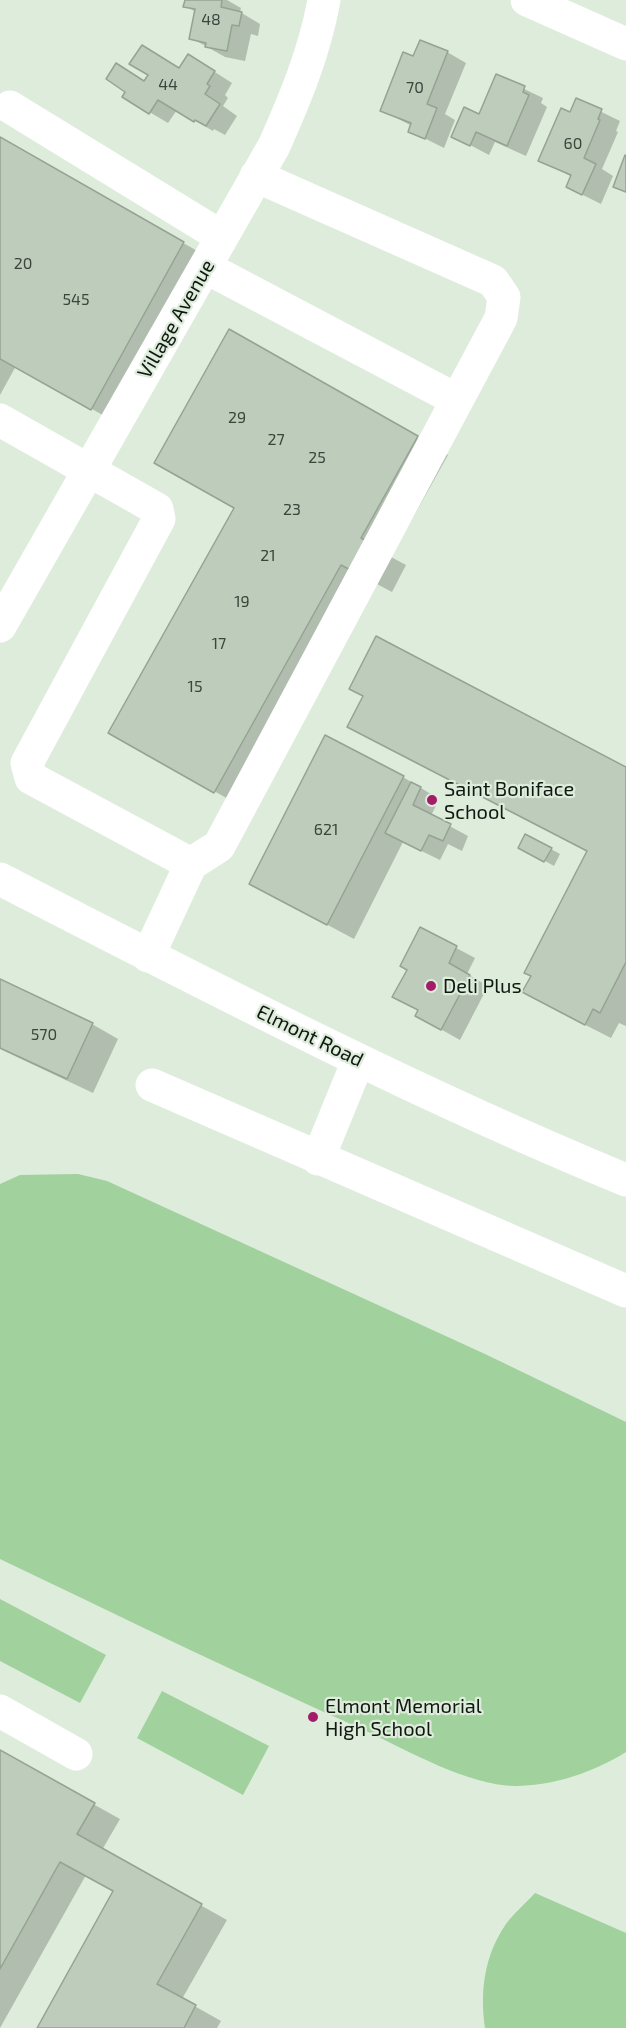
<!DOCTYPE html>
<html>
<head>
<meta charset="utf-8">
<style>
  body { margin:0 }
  canvas { display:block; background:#ddecdb }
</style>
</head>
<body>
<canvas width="626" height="2028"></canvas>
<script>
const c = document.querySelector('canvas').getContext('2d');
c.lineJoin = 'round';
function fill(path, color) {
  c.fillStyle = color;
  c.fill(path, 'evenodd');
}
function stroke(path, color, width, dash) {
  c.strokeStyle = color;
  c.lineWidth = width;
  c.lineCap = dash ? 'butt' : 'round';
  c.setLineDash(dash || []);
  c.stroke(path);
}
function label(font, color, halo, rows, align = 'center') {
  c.font = font + ' "Exo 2",sans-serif';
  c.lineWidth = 4.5;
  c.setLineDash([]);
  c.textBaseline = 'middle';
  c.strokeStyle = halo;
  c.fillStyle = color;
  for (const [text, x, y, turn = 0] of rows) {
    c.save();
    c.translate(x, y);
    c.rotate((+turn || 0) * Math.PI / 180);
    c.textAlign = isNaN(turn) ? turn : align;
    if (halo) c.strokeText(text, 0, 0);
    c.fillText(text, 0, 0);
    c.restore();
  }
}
const green = new Path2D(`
  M78 1174 107 1181 485 1354 626 1422V1752C594 1772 553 1786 515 1786 467 1785 409 1751 366 1731 243 1676 121 1617 0 1559V1184L20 1175Z
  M0 1599 106 1655 80 1703 0 1661Z
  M162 1691 269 1746 243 1795 137 1738Z
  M535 1893 626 1933V2028H485C480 1991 484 1956 506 1924 514 1913 526 1903 535 1893Z`);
const shadow = new Path2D(`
  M186 0H227L241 8 240 12 260 24 258 36 251 34 245 61 225 57 191 38 196 12 185 6Z
  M447 52 466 63 445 114 455 120 444 148 410 131 412 126 381 110 414 58Z
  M207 67 232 83 225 95 228 98 223 106 237 116 225 135 214 129 213 131 177 110 168 123 124 97 145 83 180 69Z
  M497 76 543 98 541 103 547 107 526 156 495 142 489 155 453 136 480 116Z
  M577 100 620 121 616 131 618 132 602 169 613 176 601 204 567 187 572 177 540 160 571 114Z
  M0 139 215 261 122 426 16 366 0 395Z
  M229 331 448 455 391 557 406 565 392 592 373 582 246 809 141 750 236 508Z
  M374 741 626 768V1026L619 1023 611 1038 550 1007 588 852Z
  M403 777 439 799 431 816 468 836 462 851 448 844 440 860 403 842 354 939 251 884Z
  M551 849 560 854 554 866 529 852Z
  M421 929 475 958 467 974 488 986 460 1040 435 1026 420 1011 409 969Z
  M0 981 92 1024 118 1039 93 1093 0 1049Z
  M0 1752 120 1819 102 1850 227 1920 182 1999 221 2021 217 2028H39L115 1891 86 1875 0 2028Z`);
const building = new Path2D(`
  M185 0H222L221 7 242 12 239 26 232 25 227 51 205 47 206 43 189 39 195 9 183 7Z
  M420 40 448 51 427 104 437 108 425 139 408 132 411 123 380 111 403 52 413 56Z
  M142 45 179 68 188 54 215 71 207 84 210 86 205 94 220 104 206 126 195 120 194 122 158 100 149 114 122 97 125 92 106 79 116 63 144 81 148 75 129 64Z
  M496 74 525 86 523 92 529 95 507 146 476 132 470 146 451 137 464 107 479 114Z
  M576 98 602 109 598 119 600 120 584 158 596 164 582 195 566 187 571 175 538 161 561 108 570 112Z
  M0 137 184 242 91 410 0 359Z
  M625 155 626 156V192L613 187Z
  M229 329 418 436 361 538 376 546 360 575 341 565 214 793 108 733 234 508 154 463Z
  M376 636 626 767V962L600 1013 593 1009 585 1025 522 992 531 976 524 973 587 851 347 727 363 696 349 689Z
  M325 735 404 776 327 925 249 884Z
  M411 782 421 787 413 805 451 824 443 841 429 835 421 851 385 833Z
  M525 834 552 848 544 862 518 848Z
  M420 927 457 946 449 963 470 975 441 1030 415 1016 418 1010 392 997 407 970 400 966Z
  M0 979 93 1023 67 1079 0 1048Z
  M0 1750 95 1803 77 1834 202 1904 157 1984 196 2005 184 2028H37L113 1891 60 1862 0 1969Z`);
const minor = new Path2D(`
  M527 0 626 44
  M10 107 222 237
  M205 267 457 400
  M0 420 157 509 159 519 27 763 31 778 191 864 148 956
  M0 626 274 146C295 99 315 51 324 0
  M191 864 219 846 501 318 504 297 493 281 256 176
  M152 1085 626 1291
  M318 1159 358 1061
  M0 1711 76 1754`);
const major = new Path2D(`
  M0 879C206 985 412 1092 626 1180`);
const markers = [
  [432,800,6,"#a31c68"],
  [431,986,6,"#a31c68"],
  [313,1717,6,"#a31c68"]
];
const numberNames = [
  ["48",211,20],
  ["44",168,85],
  ["70",415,88],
  ["60",573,144],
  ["20",23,264],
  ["545",76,300],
  ["29",237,418],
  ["27",276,440],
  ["25",317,458],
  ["23",292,510],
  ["21",268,556],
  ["19",242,602],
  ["17",219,644],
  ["15",195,687],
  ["621",326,830],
  ["570",44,1035]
];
const streetNames = [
  ["Village Avenue",176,319,-60],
  ["Elmont Road",310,1036,26]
];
const poiNames = [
  ["Saint Boniface",444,789],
  ["School",444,812],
  ["Deli Plus",443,986],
  ["Elmont Memorial",325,1706],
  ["High School",325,1729]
];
fill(green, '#a1d19c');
fill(shadow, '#0003');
fill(building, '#bdccbb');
stroke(building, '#95a393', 1.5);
stroke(minor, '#fff', 33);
stroke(major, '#fff', 33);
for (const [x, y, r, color] of markers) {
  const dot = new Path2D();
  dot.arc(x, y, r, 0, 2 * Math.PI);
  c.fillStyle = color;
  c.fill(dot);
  stroke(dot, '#ddecdb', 2);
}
label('16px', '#3c443c', null, numberNames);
label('20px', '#111711', '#ddecdb', streetNames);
label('20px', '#111711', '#ddecdb', poiNames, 'left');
</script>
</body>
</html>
